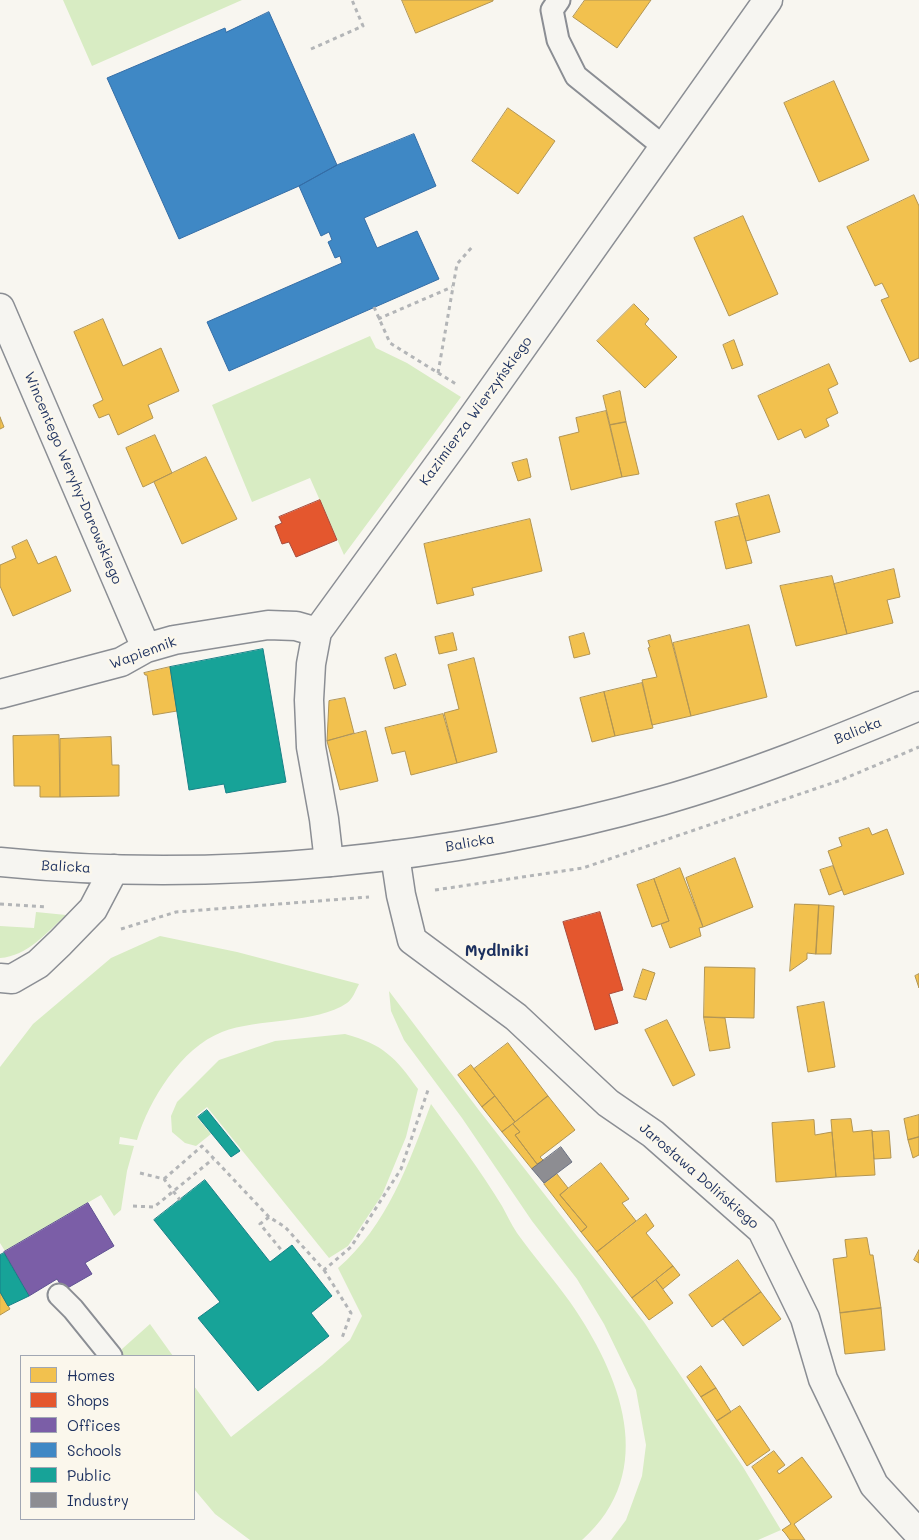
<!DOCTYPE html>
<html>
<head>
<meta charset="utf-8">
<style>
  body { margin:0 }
  #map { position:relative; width:919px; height:1540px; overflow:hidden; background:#f8f6f0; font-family:Mali,sans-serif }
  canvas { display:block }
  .legend { position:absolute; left:20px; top:1355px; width:175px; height:165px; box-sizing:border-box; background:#fbf7ec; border:1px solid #a1a7b3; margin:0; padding:6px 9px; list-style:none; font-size:15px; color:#1b2f5e }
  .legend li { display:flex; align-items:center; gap:10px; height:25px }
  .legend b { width:25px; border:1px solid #a1a7b3 }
</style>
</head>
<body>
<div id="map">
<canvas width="919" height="1540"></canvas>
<ul class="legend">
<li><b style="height:14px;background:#f2c14e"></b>Homes</li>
<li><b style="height:14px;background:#e4572e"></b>Shops</li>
<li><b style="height:14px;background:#7b5ea7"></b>Offices</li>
<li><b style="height:14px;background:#3f88c5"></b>Schools</li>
<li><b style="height:14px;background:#17a398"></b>Public</li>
<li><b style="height:14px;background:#8d8d92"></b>Industry</li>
</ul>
</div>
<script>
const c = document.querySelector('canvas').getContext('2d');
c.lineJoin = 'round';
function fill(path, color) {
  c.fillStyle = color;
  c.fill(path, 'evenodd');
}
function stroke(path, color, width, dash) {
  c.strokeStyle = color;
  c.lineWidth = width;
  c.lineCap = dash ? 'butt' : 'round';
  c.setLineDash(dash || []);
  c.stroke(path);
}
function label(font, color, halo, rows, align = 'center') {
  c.font = font + ' Mali,sans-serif';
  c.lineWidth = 5;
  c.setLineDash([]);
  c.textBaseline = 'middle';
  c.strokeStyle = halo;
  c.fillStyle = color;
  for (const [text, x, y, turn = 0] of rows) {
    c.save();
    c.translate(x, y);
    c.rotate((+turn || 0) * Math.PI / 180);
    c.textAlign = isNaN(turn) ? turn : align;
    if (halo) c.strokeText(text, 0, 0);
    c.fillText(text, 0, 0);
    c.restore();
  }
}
const green = new Path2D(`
  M63 0H242L92 66Z
  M370 336 376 348 407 363 461 397 344 555 310 478 252 502 212 405Z
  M36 912 66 915C46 933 28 956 0 958V926L34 928Z
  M160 936 237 952 359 984C356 990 352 1000 347 1003 316 1024 258 1018 222 1032 181 1048 149 1100 137 1140L120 1137 119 1144 134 1146 127 1171 121 1210 114 1216 101 1195 5 1251 0 1243V1067L33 1024 111 958Z
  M389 991 478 1109 644 1322 743 1467 781 1530 758 1540H611L626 1520 642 1476 646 1445 636 1390 604 1324 577 1279 532 1221 462 1118 404 1040 391 1011Z
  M345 1034C383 1044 396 1058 418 1089L406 1137 382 1195 348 1246 329 1258 207 1107 196 1116 211 1134 196 1146 185 1143 172 1132 171 1116 177 1102 219 1060 275 1041Z
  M431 1104C455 1137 481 1171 502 1206 507 1215 511 1224 517 1233 534 1257 553 1278 570 1302 620 1374 660 1471 582 1540H250L215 1514 194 1489V1386L231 1437 322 1365 350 1340 362 1316 338 1268C387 1226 409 1163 431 1104Z
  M150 1324 173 1356H123L122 1349Z`);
const homes = new Path2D(`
  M402 0H493V1L416 33Z
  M585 0H651L617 48 573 17Z
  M834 81 869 160 819 182 784 103Z
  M508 108 555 141 518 194 472 161Z
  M914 195 919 206V358L910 362 881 300 889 297 882 283 875 286 847 227Z
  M743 216 778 294 729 316 694 238Z
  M634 304 649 319 645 324 677 357 645 388 597 341Z
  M103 319 123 366 161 348 179 391 148 405 153 418 118 435 109 414 99 418 93 405 103 400 74 332Z
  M734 340 743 365 732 369 723 345Z
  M829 364 838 384 828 389 838 413 826 419 829 426 805 438 801 429 778 440 758 396Z
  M620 391 626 422 610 425 603 396Z
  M606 411 622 477 571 490 559 437 579 432 576 418Z
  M0 417 4 427 0 429Z
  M626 422 639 474 622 477 610 425Z
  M155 435 172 473 143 487 126 448Z
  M206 457 237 519 182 544 154 482Z
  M527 459 531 477 518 481 512 463Z
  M769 495 780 532 746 541 736 504Z
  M739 516 752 563 726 569 715 522Z
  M530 519 542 571 472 588 474 595 437 604 424 544Z
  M27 540 38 564 56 556 71 591 13 616 0 586V565L16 558 12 547Z
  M894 569 900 597 887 600 893 623 847 634 834 584Z
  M832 576 847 634 796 646 780 586Z
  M749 625 767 697 691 716 673 643Z
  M453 633 457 650 439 654 435 637Z
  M584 633 590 654 574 658 569 637Z
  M670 635 691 716 652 725 642 680 657 677 648 648 650 647 648 641Z
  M396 654 406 685 394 689 385 658Z
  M474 658 497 752 457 763 444 713 459 709 448 665Z
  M170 667 177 711 153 715 147 675H145L144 673Z
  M642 683 653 728 615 736 604 692Z
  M604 692 615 736 592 742 580 698Z
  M345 698 354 733 327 741 329 701Z
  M443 714 457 763 411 775 405 751 392 754 385 728Z
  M366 731 378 781 340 790 327 741Z
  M59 735 60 797H40V786H14L13 736Z
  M111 737 112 765H119V796L60 797V739Z
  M869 828 872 835 887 829 904 874 844 895 828 851 842 846 839 838Z
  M735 858 753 907 703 927 686 878Z
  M833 866 842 890 829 895 820 870Z
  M680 868 703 927 699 928 701 936 670 948 661 924 669 921 654 879Z
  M654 879 669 921 652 927 637 885Z
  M795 904 819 905 816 954 807 953V959L790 971Z
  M819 905 834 906 831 954H816Z
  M705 967 755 968 754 1018 704 1017Z
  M643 969 655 973 646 1000 634 997Z
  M919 974V988L915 976Z
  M824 1002 835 1067 808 1072 797 1007Z
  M704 1017 725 1018 730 1048 710 1051Z
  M667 1020 695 1075 673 1086 645 1030Z
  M508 1043 548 1096 515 1122 474 1069Z
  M471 1065 495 1096 482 1107 458 1075Z
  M495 1096 515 1122 502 1132 482 1107Z
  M548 1096 575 1130 540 1157 544 1161 537 1164 515 1135 520 1132 513 1124Z
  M919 1115V1137L908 1140 904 1119Z
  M851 1119 853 1132 872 1130 875 1175 836 1177 831 1120Z
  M814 1120 815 1135 832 1132 836 1177 776 1182 772 1123Z
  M513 1124 520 1132 515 1135 537 1164 543 1161 532 1169 502 1132Z
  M889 1131 891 1158 874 1159 872 1132Z
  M919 1137V1155L913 1158 908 1140Z
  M601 1163 629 1199 622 1203 636 1221 597 1252 581 1232 587 1227 560 1195Z
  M557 1174 568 1188 560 1195 587 1227 581 1232 544 1184Z
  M646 1214 654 1226 646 1233 673 1266 632 1298 597 1252Z
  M867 1238 870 1255H873L881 1308 840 1313 833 1259 847 1257 845 1240Z
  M919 1250V1263L914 1260Z
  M738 1260 761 1292 712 1327 689 1295Z
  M673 1266 680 1275 663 1289 656 1280Z
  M656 1280 673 1303 649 1320 632 1298Z
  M0 1292 10 1309 0 1315Z
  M761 1292 781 1319 743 1346 723 1319Z
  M881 1308 885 1350 845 1354 840 1313Z
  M701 1366 716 1388 701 1397 687 1377Z
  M716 1388 731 1412 717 1421 701 1397Z
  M740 1406 770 1450 747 1466 717 1421Z
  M774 1451 785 1465 777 1471 779 1474 802 1457 832 1497 794 1524 805 1540H790L785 1533 782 1530 791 1524 752 1467Z`);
const shops = new Path2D(`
  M320 500 337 540 296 557 289 542 282 544 275 526 282 523 279 517Z
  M600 912 623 990 609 994 618 1023 595 1030 563 922Z`);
const offices = new Path2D(`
  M88 1203 114 1246 85 1263 92 1274 64 1290 57 1279 29 1296 4 1252Z`);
const schools = new Path2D(`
  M269 12 337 165 299 186 179 239 107 78 225 28 226 32Z
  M414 134 436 186 364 218 377 248 417 231 439 279 229 371 207 322 342 263 340 256 335 258 328 242 332 240 329 232 321 236 299 186 337 165Z`);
const public = new Path2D(`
  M263 649 286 782 226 793 224 784 189 790 170 667Z
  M207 1110 240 1151 231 1157 198 1117Z
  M205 1180 270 1262 292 1245 332 1296 311 1313 329 1336 258 1391 198 1318 220 1302 154 1220Z
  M4 1253 29 1296 8 1306 0 1292V1255Z`);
const industry = new Path2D(`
  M561 1147 572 1162 544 1183 532 1169Z`);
const path = new Path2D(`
  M311 49 363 26 352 0
  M374 307 390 343 456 384
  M378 319 452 287
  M438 373 457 264 473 246
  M435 890 583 868 841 780 919 747
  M0 904 47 907
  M121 929 176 912 369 897
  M140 1173 164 1179 180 1200
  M164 1179 202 1146 269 1217 285 1227 324 1270 351 1247 401 1169 428 1090
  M133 1206 154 1207 213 1159
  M269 1217 260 1224 283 1252
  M324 1270 351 1313 342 1338`);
const lane = new Path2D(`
  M559 0 552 10 558 40 576 76 664 147
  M59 1295 73 1309 111 1356`);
const street = new Path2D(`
  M0 308 146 648
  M0 694 121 662 146 648 174 640 268 625 296 626 317 632
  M395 855 401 895 412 940 516 1017 608 1103 653 1134 762 1230 805 1318 823 1379 874 1485 919 1534
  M329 862 324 819 311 747 309 700 311 664 317 632 458 438 768 0
  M0 978 12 979 38 964 60 943 93 909 114 869`);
const secondary = new Path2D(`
  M0 862C217 884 452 860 661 801 749 776 835 741 919 706`);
const streetNames = [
  ["Kazimierza Wierzyńskiego",476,411,-54],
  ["Wincentego Weryhy-Darowskiego",73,478,67],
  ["Wapiennik",143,653,-20],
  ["Balicka",858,731,-22],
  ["Balicka",470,843,-10],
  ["Balicka",66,867,3],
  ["Jarosława Dolińskiego",699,1176,41]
];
const quarterNames = [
  ["Mydlniki",497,951]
];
fill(green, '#d8ecc3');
fill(homes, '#f2c14e');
stroke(homes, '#b29553', 1);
fill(shops, '#e4572e');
stroke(shops, '#a84b3c', 1);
fill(offices, '#7b5ea7');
stroke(offices, '#5e5091', 1);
fill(schools, '#3f88c5');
stroke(schools, '#346da6', 1);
fill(public, '#17a398');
stroke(public, '#188087', 1);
fill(industry, '#8d8d92');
stroke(industry, '#6b7182', 1);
stroke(lane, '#8b8e94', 25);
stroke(street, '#8b8e94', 31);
stroke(secondary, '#8b8e94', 31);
stroke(path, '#b3b5b7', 3, [4, 4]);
stroke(lane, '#f6f5f1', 21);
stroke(street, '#f6f5f1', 28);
stroke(secondary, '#f6f5f1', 28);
label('14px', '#1b2f5e', '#fbf7ec', streetNames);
label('bold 16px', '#1b2f5e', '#fbf7ec', quarterNames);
</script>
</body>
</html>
